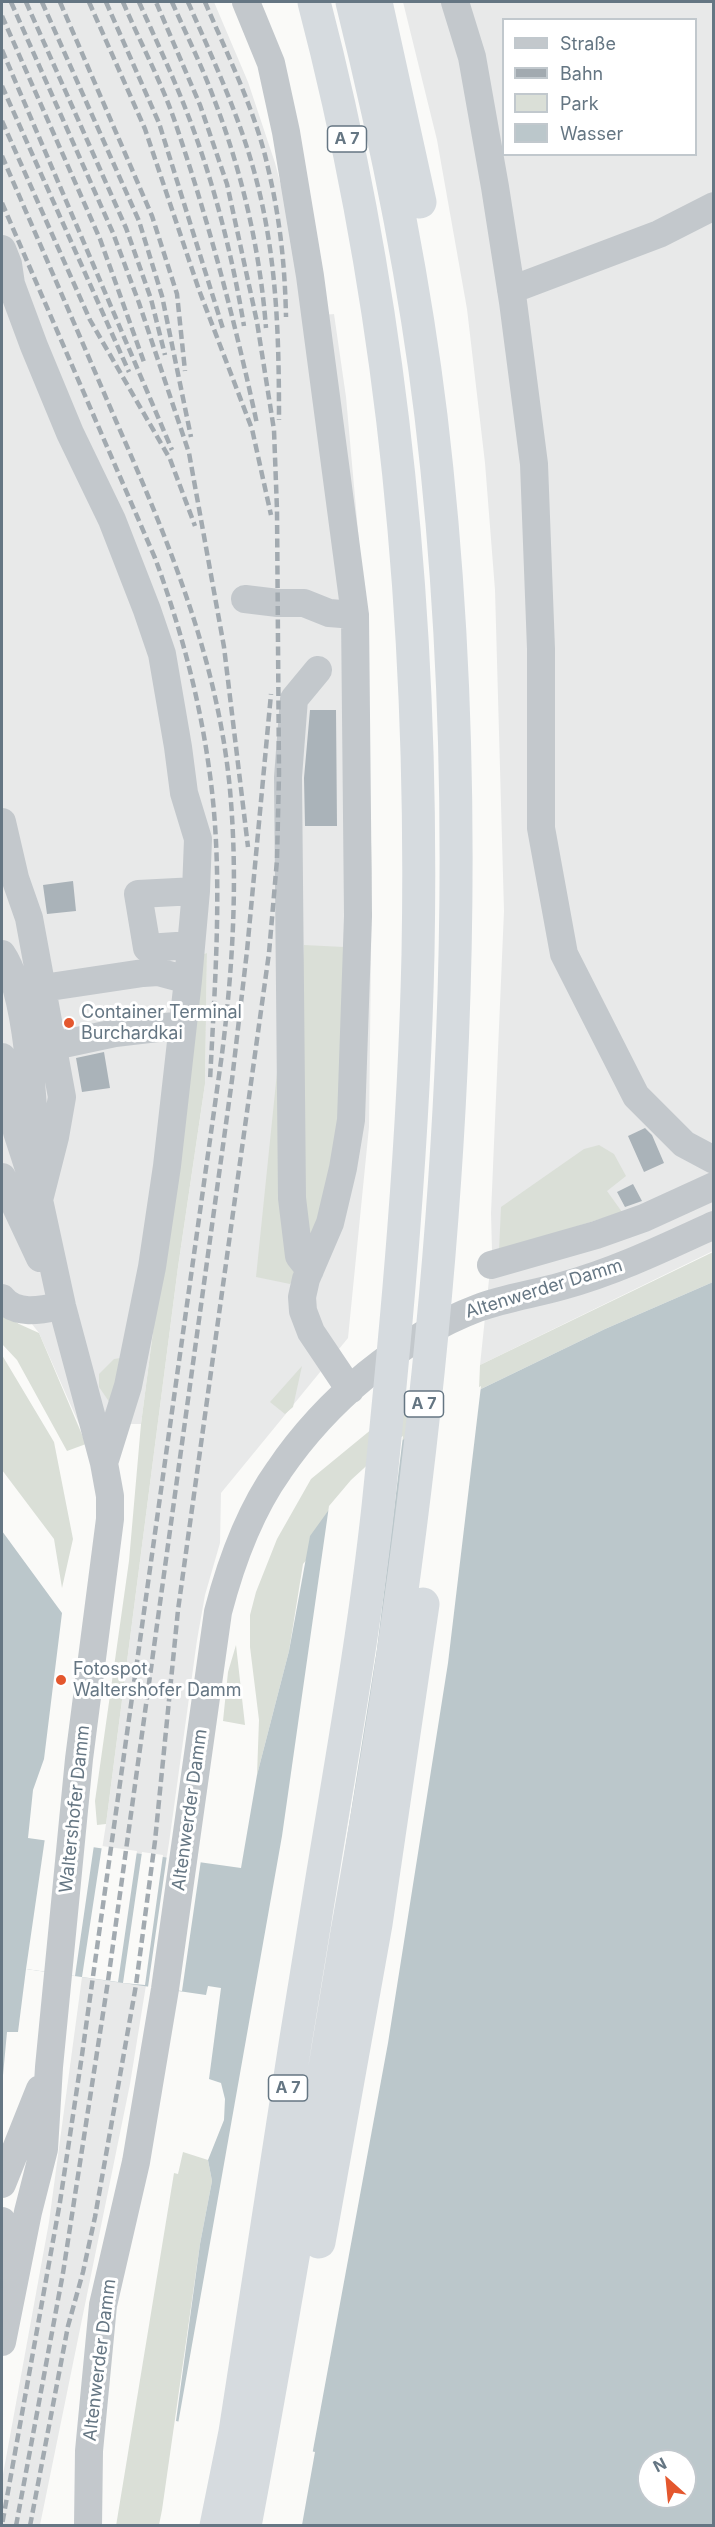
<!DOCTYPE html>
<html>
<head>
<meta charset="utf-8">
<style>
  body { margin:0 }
  #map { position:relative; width:715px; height:2527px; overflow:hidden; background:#fafaf8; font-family:Inter,sans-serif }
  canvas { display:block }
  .frame { position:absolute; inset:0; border:3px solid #657683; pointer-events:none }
  .legend { position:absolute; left:502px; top:18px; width:195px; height:138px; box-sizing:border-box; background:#fff; border:2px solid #c1c8cd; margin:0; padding:8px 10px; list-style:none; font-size:18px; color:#657683 }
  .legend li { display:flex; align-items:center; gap:12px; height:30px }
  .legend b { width:30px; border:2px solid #c1c8cd }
  .north { position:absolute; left:637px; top:2449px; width:60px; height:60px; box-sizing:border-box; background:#fff; border:2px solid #c1c8cd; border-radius:50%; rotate:333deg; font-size:16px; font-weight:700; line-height:24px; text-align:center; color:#657683 }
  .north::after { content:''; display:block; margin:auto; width:21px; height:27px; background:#e4572e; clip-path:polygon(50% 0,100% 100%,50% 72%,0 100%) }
</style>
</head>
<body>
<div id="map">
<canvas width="715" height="2527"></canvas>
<div class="frame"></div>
<ul class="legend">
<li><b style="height:8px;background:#c3c8cc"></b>Straße</li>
<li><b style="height:8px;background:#a2aab0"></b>Bahn</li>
<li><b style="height:16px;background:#dadfd7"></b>Park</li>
<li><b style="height:16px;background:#bbc7cb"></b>Wasser</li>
</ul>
<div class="north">N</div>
</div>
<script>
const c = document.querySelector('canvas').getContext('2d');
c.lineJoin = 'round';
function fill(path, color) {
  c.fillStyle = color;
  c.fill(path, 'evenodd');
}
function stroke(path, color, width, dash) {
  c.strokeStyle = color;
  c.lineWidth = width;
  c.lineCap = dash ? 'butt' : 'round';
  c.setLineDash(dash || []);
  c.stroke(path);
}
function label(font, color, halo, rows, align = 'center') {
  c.font = font + ' Inter,sans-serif';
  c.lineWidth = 6;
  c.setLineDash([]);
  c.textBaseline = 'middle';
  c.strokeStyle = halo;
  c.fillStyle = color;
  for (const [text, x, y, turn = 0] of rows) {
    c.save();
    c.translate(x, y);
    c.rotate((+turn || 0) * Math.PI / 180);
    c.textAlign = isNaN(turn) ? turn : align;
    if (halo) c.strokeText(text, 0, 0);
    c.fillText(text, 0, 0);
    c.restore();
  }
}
const built = new Path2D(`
  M2 2H214L248 82 275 163 297 245 303 317 334 314 346 397 362 575 372 870 369 1127 348 1338 221 1493 220 1543 205 1595 197 1640 169 1843 130 2084 40 2525 2 2526V2480L49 2222 82 1977 106 1824 178 1267 205 1084 207 953 202 954 141 1424H79L39 1333 2 1286Z
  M403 2H713V1251L480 1365 492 1251 491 1213 504 911 495 590 485 463 467 309 437 140ZM504 20H696V154H504Z`);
const green = new Path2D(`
  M304 945 344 947 343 1128 321 1237 290 1284 256 1277 278 1063H296Z
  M207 953 205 1084 178 1267 106 1824 97 1825 95 1801 129 1561 141 1424 202 954Z
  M599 1145 614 1154 626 1176 607 1191 622 1212 499 1251 501 1207 584 1149Z
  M713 1252V1282L605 1329 479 1390 480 1365Z
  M2 1312 19 1324 39 1333 86 1444 67 1451 17 1360 2 1344Z
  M2 1355 54 1442 73 1539 62 1588 54 1539 2 1470Z
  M127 1357 110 1403 99 1387V1374L114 1359Z
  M302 1366 293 1407 285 1414 270 1402Z
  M424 1393V1424L303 1564 289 1651 257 1775 259 1720 250 1647V1615L256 1592 277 1539 311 1479 395 1410Z
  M236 1645 245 1725 223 1721 228 1672Z
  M183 2152 208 2160 212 2181 200 2244 162 2510 159 2525 116 2526 174 2173 178 2174Z`);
const water = new Path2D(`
  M713 1282V2525H302L315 2452 176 2421 200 2244 212 2181 208 2160 224 2120 225 2099 221 2083 209 2079 221 1988 208 1986 206 1995 26 1969 18 2032H7L2 2086V1531L62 1613 44 1759 33 1790 28 1838 241 1868 257 1775 289 1651 310 1536 328 1511 389 1449 479 1390 605 1329ZM649 2461H685V2497H649Z`);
const pier = new Path2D(`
  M481 1386 448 1663 388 2043 299 2526 312 2455 248 2440 422 1422Z
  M403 1436 377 1649 316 2032 246 2440 178 2424 282 1836 329 1506 351 1480 387 1447Z
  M45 1838 94 1845 75 1976 26 1969Z
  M102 1846 137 1851 118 1982 82 1977Z
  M142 1852 163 1855 145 1985 123 1983Z
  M167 1855 201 1860 182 1991 148 1987Z`);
const building = new Path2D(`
  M310 710H336L337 826H305L304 778Z
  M73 881 76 911 47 914 43 885Z
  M104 1052 110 1088 82 1092 76 1058Z
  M645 1128 652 1135 664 1163 644 1172 628 1136Z
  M633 1184 642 1201 625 1207 617 1192Z`);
const minor = new Path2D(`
  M246 2 271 63 286 132 310 276 355 615 358 916 351 1120 343 1168 330 1223 306 1279 302 1297 303 1311 311 1332 350 1390
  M455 2 472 57 495 187 513 302 534 464 541 649V828L564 954 636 1096 684 1144 714 1160
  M2 249 8 264 11 284 34 346 70 433 112 520 147 610 162 654 178 747 184 793 198 839 196 891 188 980 167 1166 152 1267 128 1386 104 1463
  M511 290 659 234 714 206
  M245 599 278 603H304L329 613 355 615
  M2 822 15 878 29 918 62 1097 55 1137 39 1200
  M191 945 147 948 138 894 196 891
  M2 954C29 994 32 1100 36 1150
  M43 988 143 973 158 972 188 980
  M54 1046 115 1033 183 1025
  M2 1057 17 1132 39 1200 62 1306 104 1463 110 1496V1519L79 1759 49 2067 44 2149 28 2212 2 2342
  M2 1177 40 1258
  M491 1265 596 1235 644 1218 714 1186
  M310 1270 299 1256 292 1198 288 777 294 699 318 670
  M2 1298C15 1316 42 1310 62 1306
  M2 2184 40 2089
  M2 2221 7 2234 11 2264
  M88 2526 89 2451 103 2305 136 2162 165 1989 218 1612C231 1562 249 1512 279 1470 325 1402 401 1337 478 1308 505 1298 534 1294 562 1286 614 1272 664 1248 714 1225`);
const highway = new Path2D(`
  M376 2 420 202
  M319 2242 376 1924 423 1604
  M216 2526 235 2432C261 2261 287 2091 315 1921 337 1783 363 1645 378 1507 397 1323 414 1138 418 954 424 634 395 311 314 2
  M245 2526C282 2328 315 2130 347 1932 363 1840 380 1747 393 1654 452 1247 480 827 431 416 414 276 386 139 352 2`);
const rail = new Path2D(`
  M11 2 113 233 139 303 189 453 224 647 248 847
  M26 2 126 228 151 299 165 355
  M42 2 139 221 162 296 191 437
  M60 2 152 216 177 294 185 371
  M89 2 145 129 199 290 252 429 271 515
  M106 2 159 123 224 332
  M123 2C139 40 160 79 174 119 208 219 235 321 257 424
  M139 2C155 38 172 74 186 110 213 179 232 254 244 326
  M172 2C186 34 202 66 214 99 242 172 260 250 266 328
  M188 2C212 57 238 113 254 171 277 254 279 335 279 420
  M205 2C227 54 256 112 268 168 280 218 285 266 286 317
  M2 16 100 239 145 365
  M2 50 172 450
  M2 86 129 372
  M2 121 90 320 170 459 195 526
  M2 156C40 244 78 332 116 421 168 540 218 660 230 790 238 879 233 966 222 1054L82 2055 60 2202 2 2525
  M2 203 155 558C180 626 199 696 209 768 224 871 215 978 210 1081
  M16 2526 63 2273 108 1981 232 1080 247 951 271 694
  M30 2526 68 2326 83 2272 95 2217 136 1985 155 1841 178 1610 269 953 277 860 279 774 277 510 274 430 257 322 227 184 200 105 156 2`);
const markers = [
  [69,1023,6,"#e4572e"],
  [61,1680,6,"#e4572e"]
];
const shields = [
  [347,139,39],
  [424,1404,39],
  [288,2088,39]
];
const shieldNames = [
  ["A 7",347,139],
  ["A 7",424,1404],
  ["A 7",288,2088]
];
const poiNames = [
  ["Container Terminal",81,1013],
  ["Burchardkai",81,1034],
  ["Fotospot",73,1670],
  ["Waltershofer Damm",73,1691]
];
const streetNames = [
  ["Altenwerder Damm",544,1289,-17],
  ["Waltershofer Damm",75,1809,-84],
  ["Altenwerder Damm",190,1810,-82],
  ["Altenwerder Damm",100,2360,-83]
];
fill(built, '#e8e9e9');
fill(green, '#dadfd7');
fill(water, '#bbc7cb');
fill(pier, '#fafaf8');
fill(building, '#aab3b9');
stroke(minor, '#c3c8cc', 28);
stroke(highway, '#d6dbdf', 33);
stroke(rail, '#a2aab0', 4.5, [9, 4.5]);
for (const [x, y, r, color] of markers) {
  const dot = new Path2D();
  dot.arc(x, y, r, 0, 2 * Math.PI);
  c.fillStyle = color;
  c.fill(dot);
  stroke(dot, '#fff', 2);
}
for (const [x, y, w] of shields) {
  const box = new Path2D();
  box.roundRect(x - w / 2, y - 13, w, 26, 4.5);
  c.fillStyle = '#fff';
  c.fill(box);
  stroke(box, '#657683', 1.5);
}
label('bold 16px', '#657683', null, shieldNames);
label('18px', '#657683', '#fff', poiNames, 'left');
label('18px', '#657683', '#fff', streetNames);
</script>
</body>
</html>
